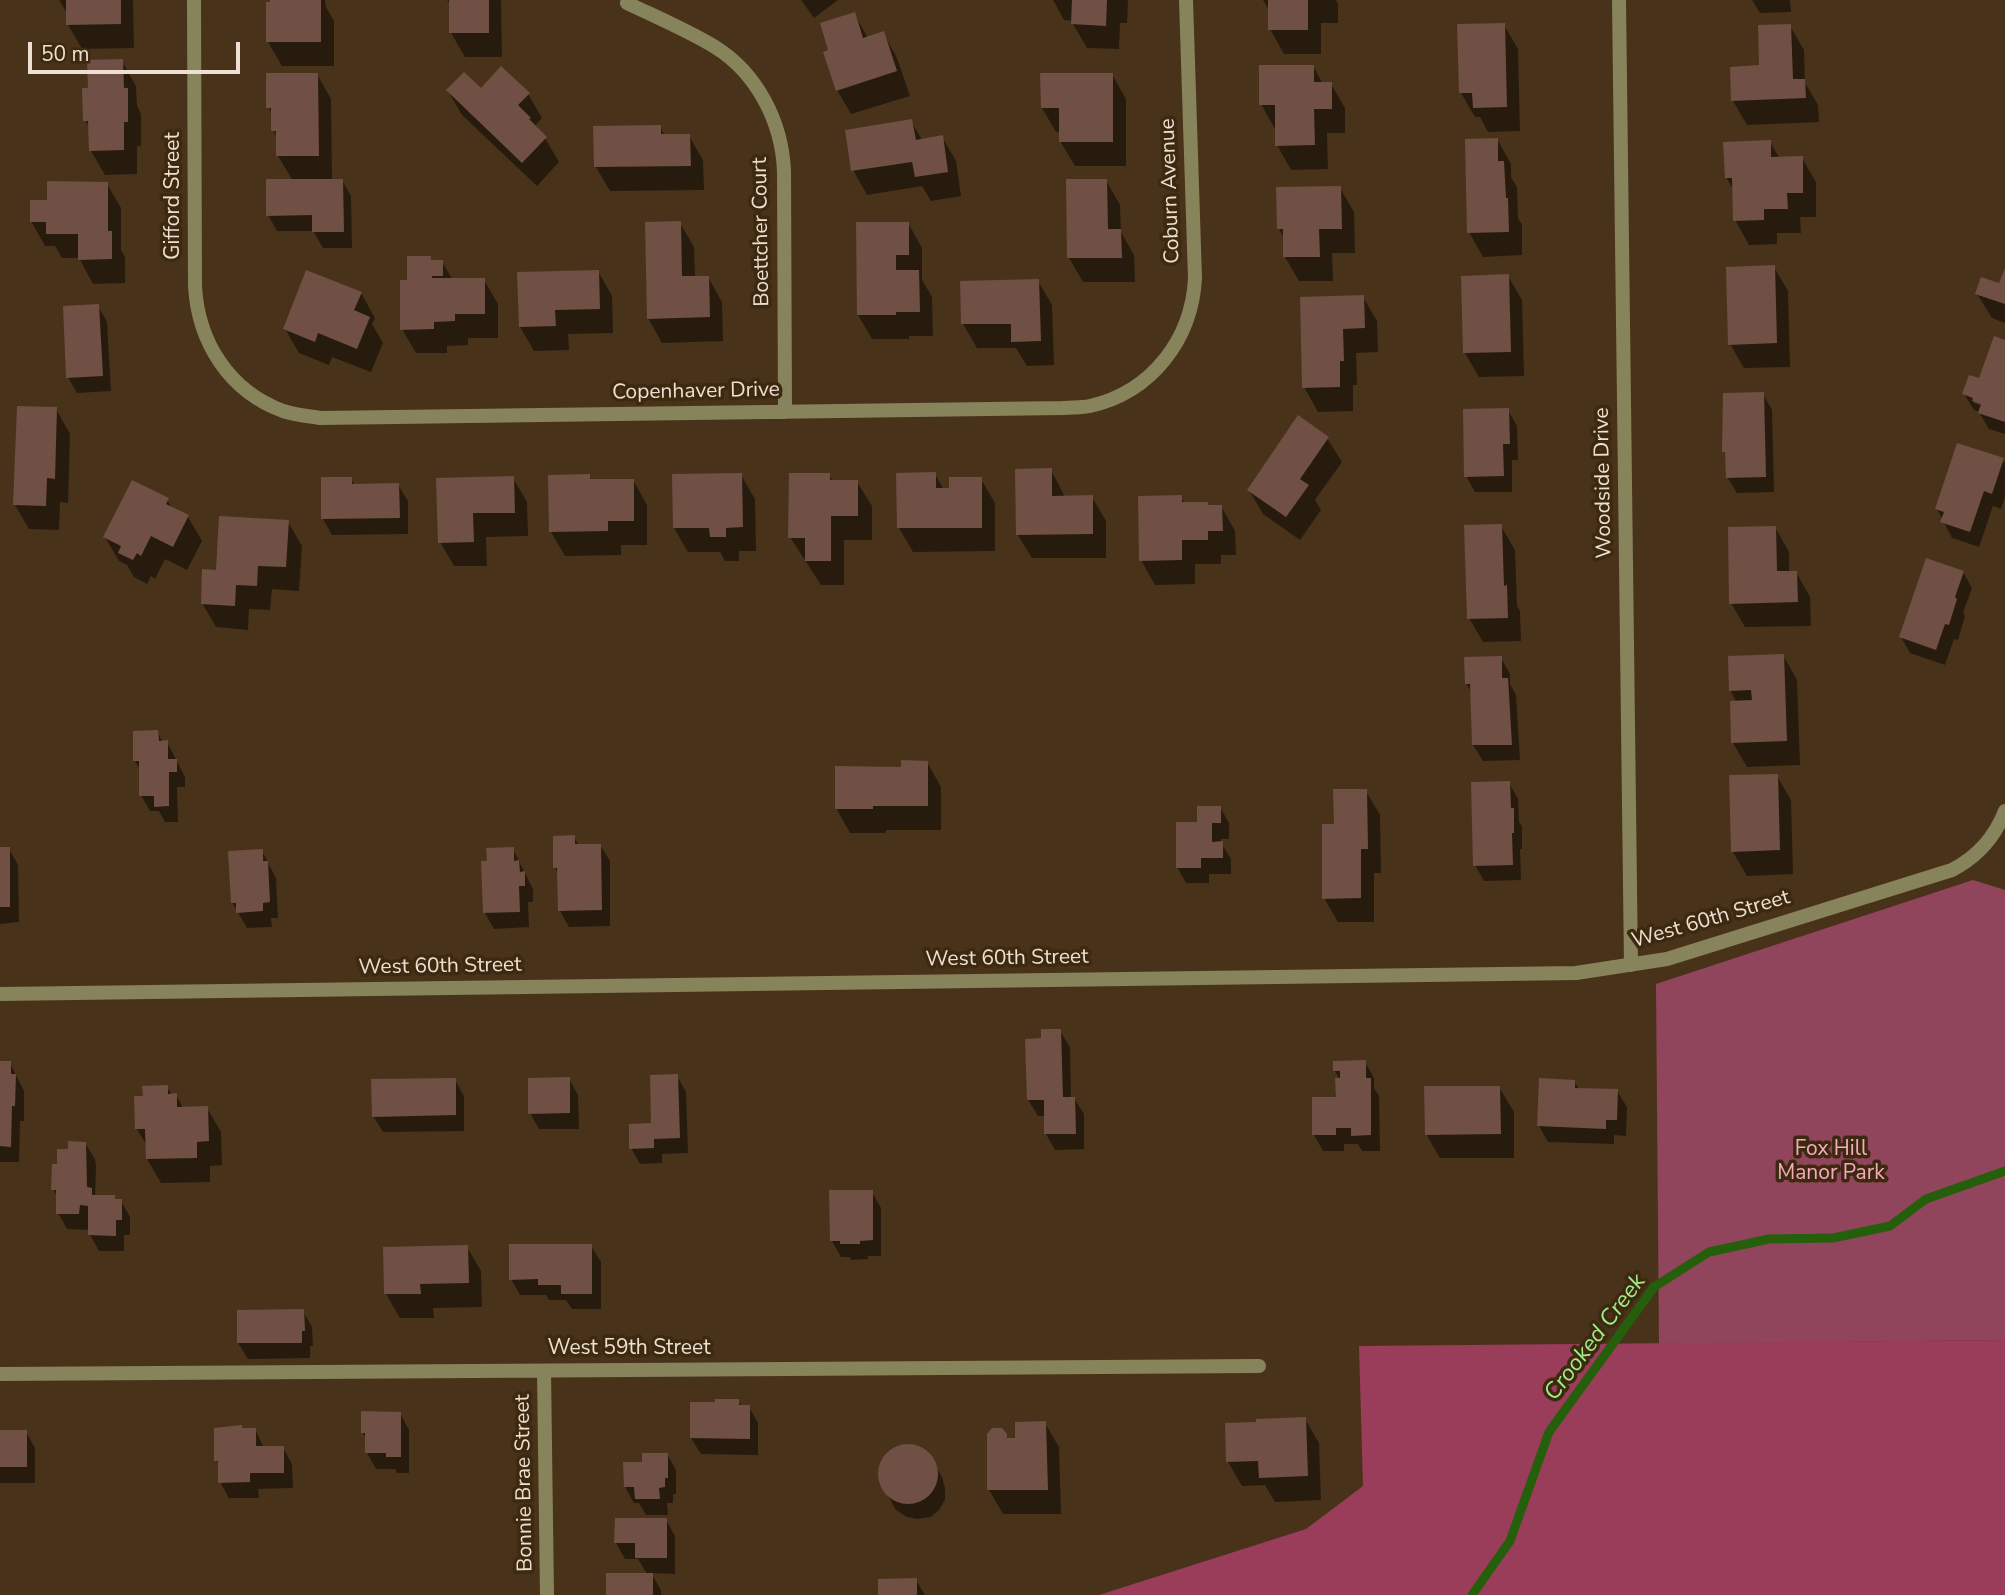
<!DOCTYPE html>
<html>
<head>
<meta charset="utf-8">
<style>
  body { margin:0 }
  #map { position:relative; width:2005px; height:1595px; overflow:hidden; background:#48331a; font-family:"Nunito Sans",sans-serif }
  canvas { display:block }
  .scale { position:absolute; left:28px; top:42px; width:212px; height:32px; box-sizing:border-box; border:4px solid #ede0d2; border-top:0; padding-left:9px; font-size:21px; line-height:24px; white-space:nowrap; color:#ede0d2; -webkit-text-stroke:5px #3d290f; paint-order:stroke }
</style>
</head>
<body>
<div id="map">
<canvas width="2005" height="1595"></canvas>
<div class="scale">50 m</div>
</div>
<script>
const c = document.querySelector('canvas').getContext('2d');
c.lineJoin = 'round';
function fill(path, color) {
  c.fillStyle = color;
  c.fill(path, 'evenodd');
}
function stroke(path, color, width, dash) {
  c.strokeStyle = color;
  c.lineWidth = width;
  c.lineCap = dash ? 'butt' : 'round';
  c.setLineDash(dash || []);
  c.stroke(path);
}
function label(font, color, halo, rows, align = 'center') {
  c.font = font + ' "Nunito Sans",sans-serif';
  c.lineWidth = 7;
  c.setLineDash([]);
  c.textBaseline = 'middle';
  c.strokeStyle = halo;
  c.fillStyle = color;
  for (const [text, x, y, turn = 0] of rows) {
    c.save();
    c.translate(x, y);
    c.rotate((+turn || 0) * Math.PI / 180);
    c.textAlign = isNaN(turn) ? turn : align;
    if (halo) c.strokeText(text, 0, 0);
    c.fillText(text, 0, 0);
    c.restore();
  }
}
const green = new Path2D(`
  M1973 880 2005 890V1340L1659 1344 1656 984Z`);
const forest = new Path2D(`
  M2005 1340V1595H1099L1306 1529 1363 1486 1359 1346Z`);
const shadow = new Path2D(`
  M59 0H133L134 48 82 49 68 25V15Z
  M272 0H325L326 7 334 21V66H282L268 42Z
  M447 0H501L502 57H465L451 33V6Z
  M801 0H838L814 18Z
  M1053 0H1128L1127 23H1120L1119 49 1087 48 1073 24V21L1064 20Z
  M1263 0H1336L1338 4V23H1321V54H1284L1270 29V12Z
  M1752 0H1790L1791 12 1760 13Z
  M854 14 868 38 883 33 897 58 910 96 851 114 837 90Z
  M1504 25 1518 49 1520 131 1488 132 1480 117H1475L1461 93Z
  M1790 26 1804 50 1805 83 1818 105 1819 122 1747 125 1733 101Z
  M122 61 136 86 137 106 141 114V146H137V174L105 175 91 151 90 129 85 120 90 90Z
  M1313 66 1323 84H1331L1345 108V133H1327L1328 169 1291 170 1277 145 1275 129 1261 104Z
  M317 74 331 99 332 180H342L351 196 352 248H323L313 231H277L268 215 293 181 278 156V139L273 130V115L268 107Z
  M1112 74 1126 99V166H1075L1060 141V132H1056L1042 108Z
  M481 90 528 94 542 118 534 127 545 138 559 162 537 186 462 115 448 91Z
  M911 121 922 140 942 137 956 161 961 196 931 201 922 186 867 195 853 170Z
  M660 127 665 136H689L703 160 704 190 610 191 596 167Z
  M1497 139 1511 164V177L1517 187 1518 219 1522 224V255L1483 257 1469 232Z
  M1770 142 1780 159 1802 158 1816 182V217H1800L1801 233H1777V244L1749 245 1735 220 1734 191 1726 177Z
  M1106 180 1120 205 1121 232 1134 255 1135 282H1083L1069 258Z
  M107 184 121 208V250L125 257V283L93 284 79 258H62L55 246H45L31 221Z
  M1340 188 1354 212 1355 253H1332L1333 281H1299L1285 257 1284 238 1279 229Z
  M680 223 694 247 695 278 708 277 722 302 723 341 662 343 648 318Z
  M908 223 922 248V280L932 297 933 336H909V339H872L858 315 857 224Z
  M430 258 432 262H442L453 280H484L498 304V338H468V345L447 346V353H416L402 329 409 282Z
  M1774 267 1788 291 1790 367 1744 368 1730 344Z
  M598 271 612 296 613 333 568 334 569 350 534 351 520 327Z
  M2005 272V323L1992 318 1977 294 2000 285Z
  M1508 276 1522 300 1524 376 1479 377 1465 353Z
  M1038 281 1052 305 1054 365 1027 366 1016 348H977L963 324Z
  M361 293 375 318 372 324 383 343 371 372 332 357 329 365 299 353 285 329Z
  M1363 297 1377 321 1378 352 1356 353 1357 385H1353V411L1318 412 1304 387Z
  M98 306 107 322 111 391 77 393 68 377Z
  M2005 342V434L1989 429 1979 412 1974 410 1964 394 1980 380ZM1974 400 1989 408 1974 403Z
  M1763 394 1772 410 1774 492 1737 493 1727 477V456L1724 451Z
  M56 409 70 434 68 503 60 502 59 530 29 529 15 505Z
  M1508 410 1517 426 1518 460H1512V492H1475L1466 476Z
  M1327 438 1342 462 1315 500 1321 510 1300 540 1263 514 1249 490Z
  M2003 460 2005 464V496L2001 509 1993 506 1979 547 1952 538 1937 509Z
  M1051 470 1065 497H1092L1106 521V558H1032L1017 534Z
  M935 474 944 490 981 479 995 503V551L913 552 899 528Z
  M741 475 755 499 756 551H739V561H725L720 552H688L674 528Z
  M829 475 833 482H857L872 506V540H844V585H821L790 537Z
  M589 476 592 481 633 480 647 505V545H621V555L565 556 551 532Z
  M513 478 527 502 528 536 486 537 487 566H454L440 542Z
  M351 479 355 486 398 485 408 501V534L332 535 323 519Z
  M1181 497 1185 504 1221 506 1235 531 1236 555H1221V564H1195V584L1155 585 1141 560Z
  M167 500 173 509 188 517 202 541 187 570 165 559 155 579 151 576 147 584 134 577 127 565 119 561 105 537Z
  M288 522 302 546 299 591 272 589 270 610 249 609 248 630 216 627 202 603 217 572Z
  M1501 526 1515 550 1517 606 1520 611 1521 641 1483 642 1469 618Z
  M1775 527 1789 552V572H1796L1810 597 1811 626 1745 627 1731 603Z
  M1963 572 1972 588 1963 613 1965 616 1958 640 1954 639 1945 665 1910 653 1901 637Z
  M1783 655 1797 680 1800 765 1747 767 1733 743 1737 703 1730 690Z
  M1501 658 1510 674V684L1516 695 1520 760 1483 761 1473 745 1472 694 1466 683Z
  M157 732 163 742H167L185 777V787H177L178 822H165L159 811H150L141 795V771L135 761Z
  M927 762 941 787V830H886V833H850L836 808 903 769Z
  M1777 776 1791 800 1793 874 1747 876 1733 852Z
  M1509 783 1518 799 1519 822 1522 826V849H1520L1521 880 1484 881 1475 865Z
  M1366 791 1380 815 1381 873H1374V922H1338L1324 898 1336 826Z
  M1220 807 1229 823V839H1221V843L1231 859V874H1209V883H1186L1177 867 1199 824Z
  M574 837 579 846 600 845 610 861V926L569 927 560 911 559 875 555 868Z
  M0 849H9L18 865 19 922 0 924Z
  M513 849 533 889V902H528L529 927 494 929 485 913 489 862Z
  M262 851 276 878 278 918H271L272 927 247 928 232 902Z
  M1060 1031 1070 1047 1071 1098H1074L1084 1114V1149L1055 1150 1046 1134V1116H1038L1028 1100 1043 1040Z
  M1365 1062 1374 1078V1088L1379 1096 1380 1151H1362L1358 1144H1344V1151H1323L1314 1135 1337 1099 1340 1080 1335 1071Z
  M0 1063H10L24 1091V1121H20L19 1162H0Z
  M677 1076 686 1092 688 1153 662 1154V1163L640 1164 631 1148 653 1125Z
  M569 1079 578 1095 579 1129H539L530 1113Z
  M455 1080 464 1096V1131L383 1132 373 1116Z
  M1574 1081 1579 1089 1617 1091 1627 1107 1626 1136 1614 1135V1144L1548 1142 1539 1126Z
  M167 1087 172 1095H176L183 1108H207L221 1132 222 1165 210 1166V1182L161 1183 147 1159V1146L137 1129 145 1097Z
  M1499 1087 1514 1112V1158H1440L1426 1134Z
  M85 1143 95 1159 96 1166 95 1197H114L116 1201H121L130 1217V1235H124V1251H99L90 1235V1230L67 1229 58 1213V1198L53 1189 59 1166 70 1150Z
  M872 1192 881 1208V1256H868V1259L851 1260 850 1257H841L832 1241Z
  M591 1246 601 1262V1309H572L566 1300H549L546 1295H520L511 1279Z
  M467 1247 481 1271 482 1307 433 1308 434 1318H400L386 1294Z
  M303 1311 312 1327 313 1346H310V1358L248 1359 238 1343Z
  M738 1401 742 1407H749L758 1423V1455L701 1454 691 1438Z
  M400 1413 409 1430V1473H397L395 1469H376L367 1453V1440L363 1433Z
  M1305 1419 1319 1443 1321 1500 1275 1502 1265 1485 1242 1486 1228 1462 1258 1423Z
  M1045 1423 1059 1447 1061 1514H1003L989 1490 1006 1435 1009 1440H1017Z
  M242 1429H255L264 1448H283L292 1464 293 1488 258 1489 259 1498H229L220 1482V1466L216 1460Z
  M0 1432H26L35 1448V1483H0Z
  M901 1446 914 1447 924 1451 932 1460 942 1477 945 1488V1500L939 1510 931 1517 917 1519 907 1517 896 1510 880 1482 879 1471 883 1461 891 1451Z
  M667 1454 676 1470V1494H673V1503H667L668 1515H646L639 1503H634L625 1487 644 1464Z
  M666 1520 675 1536V1574L651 1573 661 1590V1595H608L647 1574 638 1559H625L616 1543Z
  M916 1580 925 1595H880Z`);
const stream = new Path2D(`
  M1472 1595 1510 1541 1549 1432 1654 1287 1709 1252 1769 1239 1833 1238 1890 1226 1926 1199 2005 1171`);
const building = new Path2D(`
  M66 0H121V24L66 25Z
  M270 0H321V42H266V2H270Z
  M449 0H489V33H449Z
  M1072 0H1107L1106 26 1071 24Z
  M1268 0H1308V30H1268Z
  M855 12 863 38 884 31 897 71 836 91 823 52 828 50 820 23Z
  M1505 23 1507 107 1473 108 1472 93H1459L1457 24Z
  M1791 24 1793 79H1805L1806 98 1731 101 1730 67 1759 65 1758 25Z
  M123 59 124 88H128V122H124V150L89 151 88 121H83L82 88H88L87 60Z
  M1259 65H1314V82H1332V109H1314L1315 145 1275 146V105H1259Z
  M501 66 530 93 518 105 531 118 529 119 547 137 522 163 446 90 464 72 481 88Z
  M266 73H318L319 156H276V131H271V108H266Z
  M1040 73H1113V142H1059V108H1041Z
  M912 119 916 140 943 135 948 172 915 177 912 162 851 171 845 130Z
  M661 125V134H690L691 166 594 167 593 126Z
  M1498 138V161H1504L1506 198H1508L1509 232 1467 233 1465 139Z
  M1771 140V157L1803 156V193H1787L1788 209H1764V220L1733 221 1732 178H1725L1723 142Z
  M266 179H343L344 232H312V215L266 216Z
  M1066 179H1107L1108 229H1121L1122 258H1067Z
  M47 181 108 182V231H112V259L78 260V234H46V222H30V200H47Z
  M1341 186 1342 229H1319L1320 257H1283V229H1277L1276 187Z
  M681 221 682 276H709L710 317 647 319 645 222Z
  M856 222H909V255H896V270H919L920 312H896V315H857Z
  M407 256H431V260H443V276H432V278H485V314H455V321L434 322V329L400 330V280H407Z
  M1775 265 1777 343 1728 345 1726 267Z
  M2005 268V304L1975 294 1981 277 1999 283Z
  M306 270 362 292 354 310 370 317 357 349 318 333 315 342 283 329Z
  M599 270 600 309 555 310 556 326 519 327 517 272Z
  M1509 274 1511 352 1463 353 1461 276Z
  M1039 279 1041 341 1011 342V324H961L960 281Z
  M1364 295 1365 328 1343 329 1344 361H1340V387L1302 388 1300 297Z
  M99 304 103 376 66 378 63 306Z
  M1994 336 2005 340V422L1978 413 1981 404 1972 401 1973 398 1962 394 1969 375 1979 378Z
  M1764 392 1766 477 1726 478 1725 452H1722L1723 393Z
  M17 406 57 407 55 479 47 478 46 506 13 505Z
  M1509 408 1510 444H1503L1504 476 1464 477 1463 409Z
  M1298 415 1329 437 1300 479 1309 485 1286 517 1247 490Z
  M1957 443 2004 458 1992 494 1984 491 1970 532 1940 522 1944 512 1935 509Z
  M1052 468V496L1093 495V534L1016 535 1015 469Z
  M936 472V488H949V477H982V528H897L896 473Z
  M742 473 743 527 726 528V537H710L709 528H673L672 474Z
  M789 473H830V480H858V516H831V561H805V538H788Z
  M590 474V479H634V521H608V531L549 532 548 475Z
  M514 476 515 513H473L474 542 438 543 436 478Z
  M321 477H352V484L399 483 400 518 321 519Z
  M132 480 169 498 166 504 189 515 173 547 151 536 141 556 137 553 133 560 118 553 121 546 103 537Z
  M1182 495V502H1208V505H1222L1223 531H1208V540H1182V560L1139 561 1138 496Z
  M219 516 289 520 286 567 258 566 257 586 236 585 235 606 201 604 202 569 216 570Z
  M1502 524 1504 586 1507 585 1508 618 1467 619 1464 525Z
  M1776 526 1777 571H1797L1798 602 1729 604 1728 527Z
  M1926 558 1964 571 1955 597 1957 599 1949 625 1945 624 1936 650 1899 637Z
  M1784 654 1787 741 1731 743 1730 701 1752 700 1751 690 1729 691 1728 656Z
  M1502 656V678H1508L1512 745H1472L1470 684H1465L1464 657Z
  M158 730 159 741 168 740V759H177V772H169V806L154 807V796H139V761H133V731Z
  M901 760 928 761V806H873V809H835V766L901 767Z
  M1778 774 1780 850 1731 852 1729 775Z
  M1510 781 1511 808H1514V833H1512L1513 865 1473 866 1471 782Z
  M1333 789H1367L1368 849H1361V898L1322 899V824H1334Z
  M1197 806H1221V823H1212V842L1223 841V858H1201V868H1176V822H1197Z
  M575 835V844H601L602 910 558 911 557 868H553V836Z
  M0 847H10V907H0Z
  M514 847V861L519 860 520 872 525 871V886H519L520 912 483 913 481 861H487L486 848Z
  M263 849V861H268L270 902 263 903V911L236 913V903H231L228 851Z
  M1041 1029H1061L1063 1097H1075L1076 1134H1044V1100H1027L1025 1039 1041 1038Z
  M1366 1060V1078H1371V1135L1351 1136V1128H1336V1135H1312V1097H1336L1335 1078H1340V1071H1333V1061Z
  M0 1061H11V1074H16L15 1106H12L11 1147 0 1146Z
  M678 1074 680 1138 654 1139V1148L629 1149V1124L651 1123 650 1075Z
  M570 1077V1113L528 1114V1078Z
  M456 1078V1115L372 1117 371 1079Z
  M1539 1078 1575 1080V1088L1618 1089 1617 1120H1606V1129L1537 1126Z
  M168 1085V1094L177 1093V1107L208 1106 209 1141 197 1142V1158L146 1159 145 1129H135L134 1096H143L142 1086Z
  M1424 1086H1500L1501 1134 1425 1135Z
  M68 1141 86 1142 87 1187 92 1188V1195H115V1199H122V1220H116V1236L88 1235V1206L80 1205 79 1214H56V1190H51L52 1164H57V1149H68Z
  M829 1190H873V1240L860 1241V1244H840V1241H830Z
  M509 1244H592V1294H561V1285H538V1279L509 1280Z
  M468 1245 469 1283 420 1284 421 1294H384L383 1247Z
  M304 1309 305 1331H302V1343H237V1310Z
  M715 1399H739V1405H750V1439L690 1438V1402H715Z
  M361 1411 401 1412V1457H386V1453H365V1433H361Z
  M1306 1417 1308 1476 1259 1478 1258 1461 1226 1462 1225 1423 1256 1422V1419Z
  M1046 1421 1048 1490H987V1434L992 1428H1002L1007 1434V1438H1015V1422Z
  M242 1425V1428H256V1446H284V1473H250V1482L218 1483V1461H214V1428Z
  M0 1430H27V1467H0Z
  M878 1474a30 30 0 1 1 60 0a30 30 0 1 1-60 0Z
  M642 1453H668V1478H665V1487L659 1488 660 1499H635L634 1487H624L623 1462H642Z
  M615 1518H667V1558H635V1543H614Z
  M606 1573H653V1595H606Z
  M917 1578V1595H878V1579Z`);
const street = new Path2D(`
  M194 0 195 286C198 342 229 391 283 411 295 415 308 416 320 418L1063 408C1072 407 1082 408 1090 406 1152 392 1192 339 1195 278L1186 0
  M1619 0 1631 965
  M627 3C656 17 687 30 715 47 757 73 782 122 784 171L785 412
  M0 994 1576 973 1667 959 1952 870C1977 857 1995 837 2005 811
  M544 1371 547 1595
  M0 1374 1259 1366`);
const streetNames = [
  ["Coburn Avenue",1171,191,-92],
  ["Gifford Street",174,196,-90],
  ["Boettcher Court",762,232,-91],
  ["Copenhaver Drive",696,392,-1],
  ["Woodside Drive",1604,483,-91],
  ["West 60th Street",1711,920,-16],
  ["West 60th Street",1007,959,-1],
  ["West 60th Street",440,967,-1],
  ["West 59th Street",629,1349],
  ["Bonnie Brae Street",525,1483,-91]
];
const parkNames = [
  ["Fox Hill",1831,1150],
  ["Manor Park",1831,1174]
];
const waterNames = [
  ["Crooked Creek",1596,1338,-53]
];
fill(green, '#91455c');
fill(forest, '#993d5b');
fill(shadow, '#0007');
stroke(stream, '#255f0b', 9);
fill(building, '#704f45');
stroke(street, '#87845c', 14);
label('21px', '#ede0d2', '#3d290f', streetNames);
label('21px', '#f7aabe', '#3d290f', parkNames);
label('italic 23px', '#9fee87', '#3d290f', waterNames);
</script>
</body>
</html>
